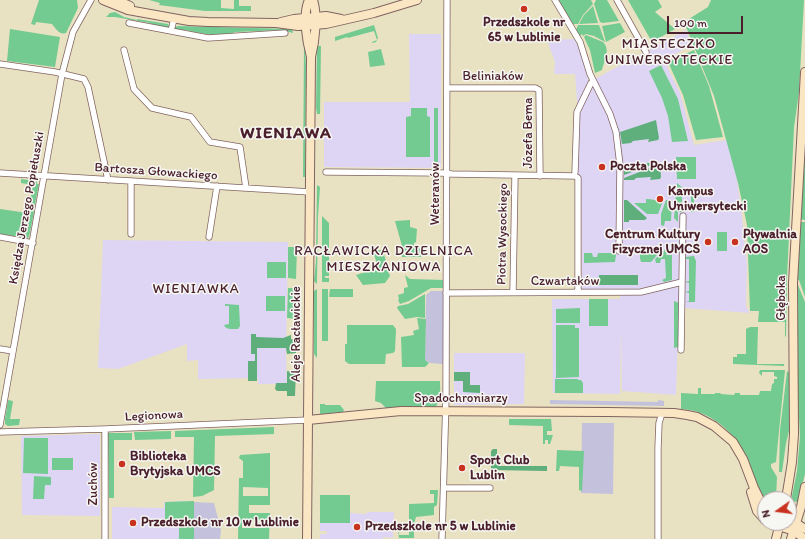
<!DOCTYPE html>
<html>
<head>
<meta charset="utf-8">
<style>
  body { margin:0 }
  #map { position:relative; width:805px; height:539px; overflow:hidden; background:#e8e2c2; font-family:Itim,sans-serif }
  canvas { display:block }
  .north { position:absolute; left:757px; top:491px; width:40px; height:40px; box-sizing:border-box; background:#f6f6f2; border:1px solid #b1a0a2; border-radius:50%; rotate:256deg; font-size:11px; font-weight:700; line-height:16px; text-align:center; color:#4a1f2b }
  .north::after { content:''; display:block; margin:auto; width:14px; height:18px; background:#c8321e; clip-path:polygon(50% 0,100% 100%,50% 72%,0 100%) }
  .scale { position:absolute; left:667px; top:16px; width:76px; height:18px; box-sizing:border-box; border:2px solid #4a1f2b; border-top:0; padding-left:5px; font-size:12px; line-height:14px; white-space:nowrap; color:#4a1f2b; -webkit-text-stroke:3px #f6f6f2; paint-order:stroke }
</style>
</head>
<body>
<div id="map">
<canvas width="805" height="539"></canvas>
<div class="north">N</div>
<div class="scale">100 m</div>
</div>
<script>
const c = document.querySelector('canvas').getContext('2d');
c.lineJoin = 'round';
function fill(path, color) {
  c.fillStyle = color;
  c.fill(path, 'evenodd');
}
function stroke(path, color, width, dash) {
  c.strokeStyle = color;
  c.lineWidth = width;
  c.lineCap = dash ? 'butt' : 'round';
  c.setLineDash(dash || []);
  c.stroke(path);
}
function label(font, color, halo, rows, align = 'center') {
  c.font = font + ' Itim,sans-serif';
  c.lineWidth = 3;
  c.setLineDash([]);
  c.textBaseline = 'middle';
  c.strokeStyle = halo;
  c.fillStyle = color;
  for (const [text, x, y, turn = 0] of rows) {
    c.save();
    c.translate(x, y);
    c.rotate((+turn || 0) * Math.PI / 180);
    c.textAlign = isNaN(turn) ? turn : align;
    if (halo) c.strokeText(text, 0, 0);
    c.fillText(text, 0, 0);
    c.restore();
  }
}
const built = new Path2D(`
  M686 30 692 45 664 60 680 93 694 145 727 140 736 173 742 216 747 264 746 306 750 313 684 308 679 305 676 395 622 391 621 328 620 394 553 393 552 299H620L621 289H582L581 182 576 171 578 112 575 74H554L555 62 547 40 574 39 578 45 589 82Z
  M409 34H441V168L324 167V102H410Z
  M103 240 288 242 286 355 287 384H258V378L198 379V360L187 361V344L118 369 98 368Z
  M454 353H525L524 404 454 405Z
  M100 434V516L22 515 21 436Z
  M194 501V539H112V507L164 508V502Z
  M367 512H394L393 538 383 537V539H320V534H327L326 531H320V523H349L350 513 367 514Z`);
const industrial = new Path2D(`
  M431 291H443V364L430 363 425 360 426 295Z
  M550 400 658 402V400L664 401V406L550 404Z
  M582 423H614L613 494 581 493Z
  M194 502 214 503 221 530 220 539H194Z`);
const green = new Path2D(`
  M39 0H77L78 8 66 33C59 35 56 29 52 24L36 22 35 25 31 24Z
  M149 0H221V8L234 9V0H239V6H251V11H205L159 5 160 3Z
  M558 0H591L593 4 583 15 578 24H573Z
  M596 0H607L619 21 603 23 600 22 594 4Z
  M628 0H658L662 7 655 12 675 29 652 42Z
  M711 0H804L799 92 794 127 787 278 786 336 785 337V322H758L759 311H750L747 225 738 183 714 96 684 22 708 7Z
  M593 6 598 23 579 24 584 15Z
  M115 12 124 17 137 20V19L168 24 170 27 169 29 154 26 150 23 115 17H106L110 13Z
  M620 23 625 32 606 42 602 26Z
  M374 25 378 38 376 42 372 43V42L377 40 374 31 348 38 347 37 335 41V37Z
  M578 25H599L605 42 594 36 586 34 583 36 582 34 580 36 576 30Z
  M178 26 292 29 293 33 282 30 235 32C223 39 199 33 186 30L182 31 175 29V27Z
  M10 29 60 37 55 67 7 61Z
  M586 35 603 42C611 50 604 61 602 70L595 73 590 50 584 37Z
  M304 46H305L306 68 305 177H303Z
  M317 46H321L320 114H317L316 107Z
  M381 49 385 65 370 67 368 52Z
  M694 50 709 86 723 137 696 140 683 95 668 62Z
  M661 65 678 99 688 141 672 142 668 116 662 98 649 71Z
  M411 108H427V116L430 117V157H406V117L411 116Z
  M434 108H438V162H434Z
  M805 117V220L799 219Z
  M676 157H696V179H677Z
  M21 179 37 181V184H39L34 209H31V210L34 212 29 237 27 238 0 234V209L28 213 33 185 21 183Z
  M677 183 694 198V212H691V195H682V212H678V222L674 218Z
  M317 185 320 187 318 217 317 284 314 281 316 260Z
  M646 199C652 199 657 201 663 201L658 214H647L634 203H646Z
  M666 200H672L671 221H665L664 226 661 225V214Z
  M322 216 329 223V249H322Z
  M410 220V227L417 229 416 242 414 243V245L421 247V257H402L400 248 402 246 395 221Z
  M799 222H805V297L799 280H796Z
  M717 232H727V251H717Z
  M288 247H297L296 279 288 278Z
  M640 249H662L651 262H641L640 258Z
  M666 249H671V252H667L666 255H672V280L664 282 662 280 666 278 665 259H661L660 263H656L655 259Z
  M381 250C387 257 386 267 390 276L385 283 363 285 356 275 372 270 371 266 377 264 373 251Z
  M322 251H329V276H325V278H329V282H322Z
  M584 253H592L593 257H597L598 253H614L616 255 615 262 584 263Z
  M693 256H694L696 261 695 302H686L689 301V293L685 292 689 291V283L685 282 689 281V259H685L686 257Z
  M267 262H286V278H267Z
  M405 275 410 279 444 280V288H431L409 301 400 304 398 300 399 299 398 295 404 293V288L408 287Z
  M796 285H798L805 302V474L798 502 791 501 797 471 800 436 798 399Z
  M288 288H297V319L287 318Z
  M317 289V358L314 354V291Z
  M322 289H328V341H322Z
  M330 289H353V297H329Z
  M425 294V318L417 317 405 319 397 308 398 306 408 304Z
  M266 296H285V311H266Z
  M589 299H608V326H589Z
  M674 301 679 303 678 347 674 348Z
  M225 304 239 305 240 326 238 329C233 329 226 330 224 325L229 324V306H225Z
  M580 308V323H556V309Z
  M417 318 426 319 425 360 429 363 425 367H402L401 337 414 335 413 331 419 329Z
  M347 325H393L396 329 395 351 393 353 386 354 385 364H349L345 361V344H347Z
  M556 325H575V328H570H579V377L556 378Z
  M750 327H758L757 364H784V366L733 364V357H737V354H746V329Z
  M760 370H785L776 462 771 464V467L777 477 776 499H765V503C757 488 753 472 746 456 734 431 709 410 681 409V393L698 394V388H701V394H715V393H720L721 394 734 395 735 393H740V395H759L760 391H771L772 384 774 383V379H777V377L774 376V372H762V376L759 373Z
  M787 371 790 373 791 423 786 443 782 472H779L780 430Z
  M555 379H578V380H581L583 383V393H555Z
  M376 381H440C440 390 442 402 434 408L404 409 386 408 381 403 375 401Z
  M8 400 13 401 10 419H20L19 425 8 426 5 424V419Z
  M320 404H325V405H340L344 410 343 412 320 414Z
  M509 419H551L552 431H547V435H553L550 444H548V440H545V444H543V426L509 425Z
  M274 427V434L215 436 214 490 202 496 193 497 194 437H175V431Z
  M171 431V439L135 440 134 432Z
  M108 433H132V440H114V498H109Z
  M24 438H48V474L23 473Z
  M557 450 584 451 582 491 579 490V467L560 466 559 471H556Z
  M270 453V505H249V513H270L269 539H238L239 478H243V461L239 458 240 455ZM243 487 268 488V496H243ZM242 519 266 520V528H242Z
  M52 458H73V470H52Z
  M34 476 51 477V485H45L44 499H33Z
  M430 490H438L437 505 434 507V515L416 517 414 524V538H399L398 530H399V535H409V504L434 503V494H430Z
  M320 495H350V523H320Z
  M194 501V539H179V520H165V502Z`);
const forest = new Path2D(`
  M656 120 659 138 658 140 648 142 649 139 633 141 631 143 622 144 620 132Z
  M656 162 657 163 624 175V166Z
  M660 164 661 177 660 179 650 180 651 177 636 178 634 180H624V178Z
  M624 200H627L647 218 645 220H629V222H624Z
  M599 275H638V285H599Z
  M251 334H256V337L283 338 291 335V339H296V353L287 354 286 348H257V381H248V361H255V354H248H251Z
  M287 371 296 372 295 396H287V391H277L275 389 276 383H287Z
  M454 372H470V385H480V393L463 392V381H454Z
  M493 449H497V463L499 466H547V471L491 470V451Z`);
const street = new Path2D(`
  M555 0 580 42 590 74 610 114 616 132 620 165 619 251
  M617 0 646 52
  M129 23 208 38 285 33
  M171 31 174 19
  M124 50 134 89 152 108 191 117 210 142 240 147 246 188
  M0 64 55 72 84 79 88 87 108 180
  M447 88H535L539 90 540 176
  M326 172 442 173 452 174 575 176 578 178V292
  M575 172 577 112 591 83
  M0 173 310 192
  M131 181V234
  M0 237 33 243
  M209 237 217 186
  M513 292 515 176
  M446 293 641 292 682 282
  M0 349 13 351
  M681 350 683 216
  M0 425 62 74 73 32 91 0
  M0 432 105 429 308 420
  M444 488H490
  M105 539V429
  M442 539 446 397 447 0
  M658 539V448L659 423 662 413`);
const secondary = new Path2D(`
  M103 0 128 10 189 21 208 22 276 23 298 26 326 24 374 13 417 0
  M117 0 130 6
  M309 0C302 15 307 42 311 57
  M281 22 294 19 326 16 341 19
  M308 420 401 411 608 412 674 413 687 415 697 417 714 426 733 442 743 459 754 488 765 510
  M751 492 757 511 765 520
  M786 499 792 462 794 434 793 283 805 72
  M789 521 796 523 805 529
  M770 523 794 531 805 539
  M307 539 311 57C315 41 318 16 313 0
  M776 539 780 523
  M791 539 801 507 805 487`);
const markers = [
  [524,9,4,"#c8321e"],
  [602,167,4,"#c8321e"],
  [660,199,4,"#c8321e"],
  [708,242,4,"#c8321e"],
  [735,242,4,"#c8321e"],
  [122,464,4,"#c8321e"],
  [462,468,4,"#c8321e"],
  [133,523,4,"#c8321e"],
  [357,527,4,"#c8321e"]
];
const poiNames = [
  ["Przedszkole nr",524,23,"center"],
  ["65 w Lublinie",524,38,"center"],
  ["Poczta Polska",610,167],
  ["Kampus",668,192],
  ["Uniwersytecki",668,207],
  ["Centrum Kultury",700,235,"right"],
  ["Fizycznej UMCS",700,250,"right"],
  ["Pływalnia",743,235],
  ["AOS",743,250],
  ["Biblioteka",130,457],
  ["Brytyjska UMCS",130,472],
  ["Sport Club",470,461],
  ["Lublin",470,476],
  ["Przedszkole nr 10 w Lublinie",141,523],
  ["Przedszkole nr 5 w Lublinie",365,527]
];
const streetNames = [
  ["Beliniaków",493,77],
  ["Józefa Bema",529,133,-90],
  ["Bartosza Głowackiego",156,172,4],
  ["Weteranów",436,194,-90],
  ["Księdza Jerzego Popiełuszki",27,208,-80],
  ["Piotra Wysockiego",503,234,-89],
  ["Czwartaków",565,282],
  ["Głęboka",782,298,-90],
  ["Aleje Racławickie",297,334,-90],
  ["Spadochroniarzy",461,399],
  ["Legionowa",154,416,-3],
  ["Zuchów",94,484,-90]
];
const neighbourhoodNames = [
  ["MIASTECZKO",669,44],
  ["UNIWERSYTECKIE",669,60],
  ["RACŁAWICKA DZIELNICA",384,251],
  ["MIESZKANIOWA",384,267],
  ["WIENIAWKA",196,289]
];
const districtNames = [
  ["WIENIAWA",286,134]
];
fill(built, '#ded5f5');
fill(industrial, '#c3c1db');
fill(green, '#73cb91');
fill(forest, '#5eaf7b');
stroke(street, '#816360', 7);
stroke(secondary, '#816360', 10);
stroke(street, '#fff', 5.5);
stroke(secondary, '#fbe6c4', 8);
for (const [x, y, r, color] of markers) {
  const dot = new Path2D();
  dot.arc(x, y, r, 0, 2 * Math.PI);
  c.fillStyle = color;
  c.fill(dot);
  stroke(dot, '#f6f6f2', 1.5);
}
label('bold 13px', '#4a1f2b', '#f6f6f2', poiNames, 'left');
label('13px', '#4a1f2b', '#f6f6f2', streetNames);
c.letterSpacing = '1px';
label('14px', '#4a1f2b', '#f6f6f2', neighbourhoodNames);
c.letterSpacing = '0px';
c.letterSpacing = '1px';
label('bold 17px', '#4a1f2b', '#f6f6f2', districtNames);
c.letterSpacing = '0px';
</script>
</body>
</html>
